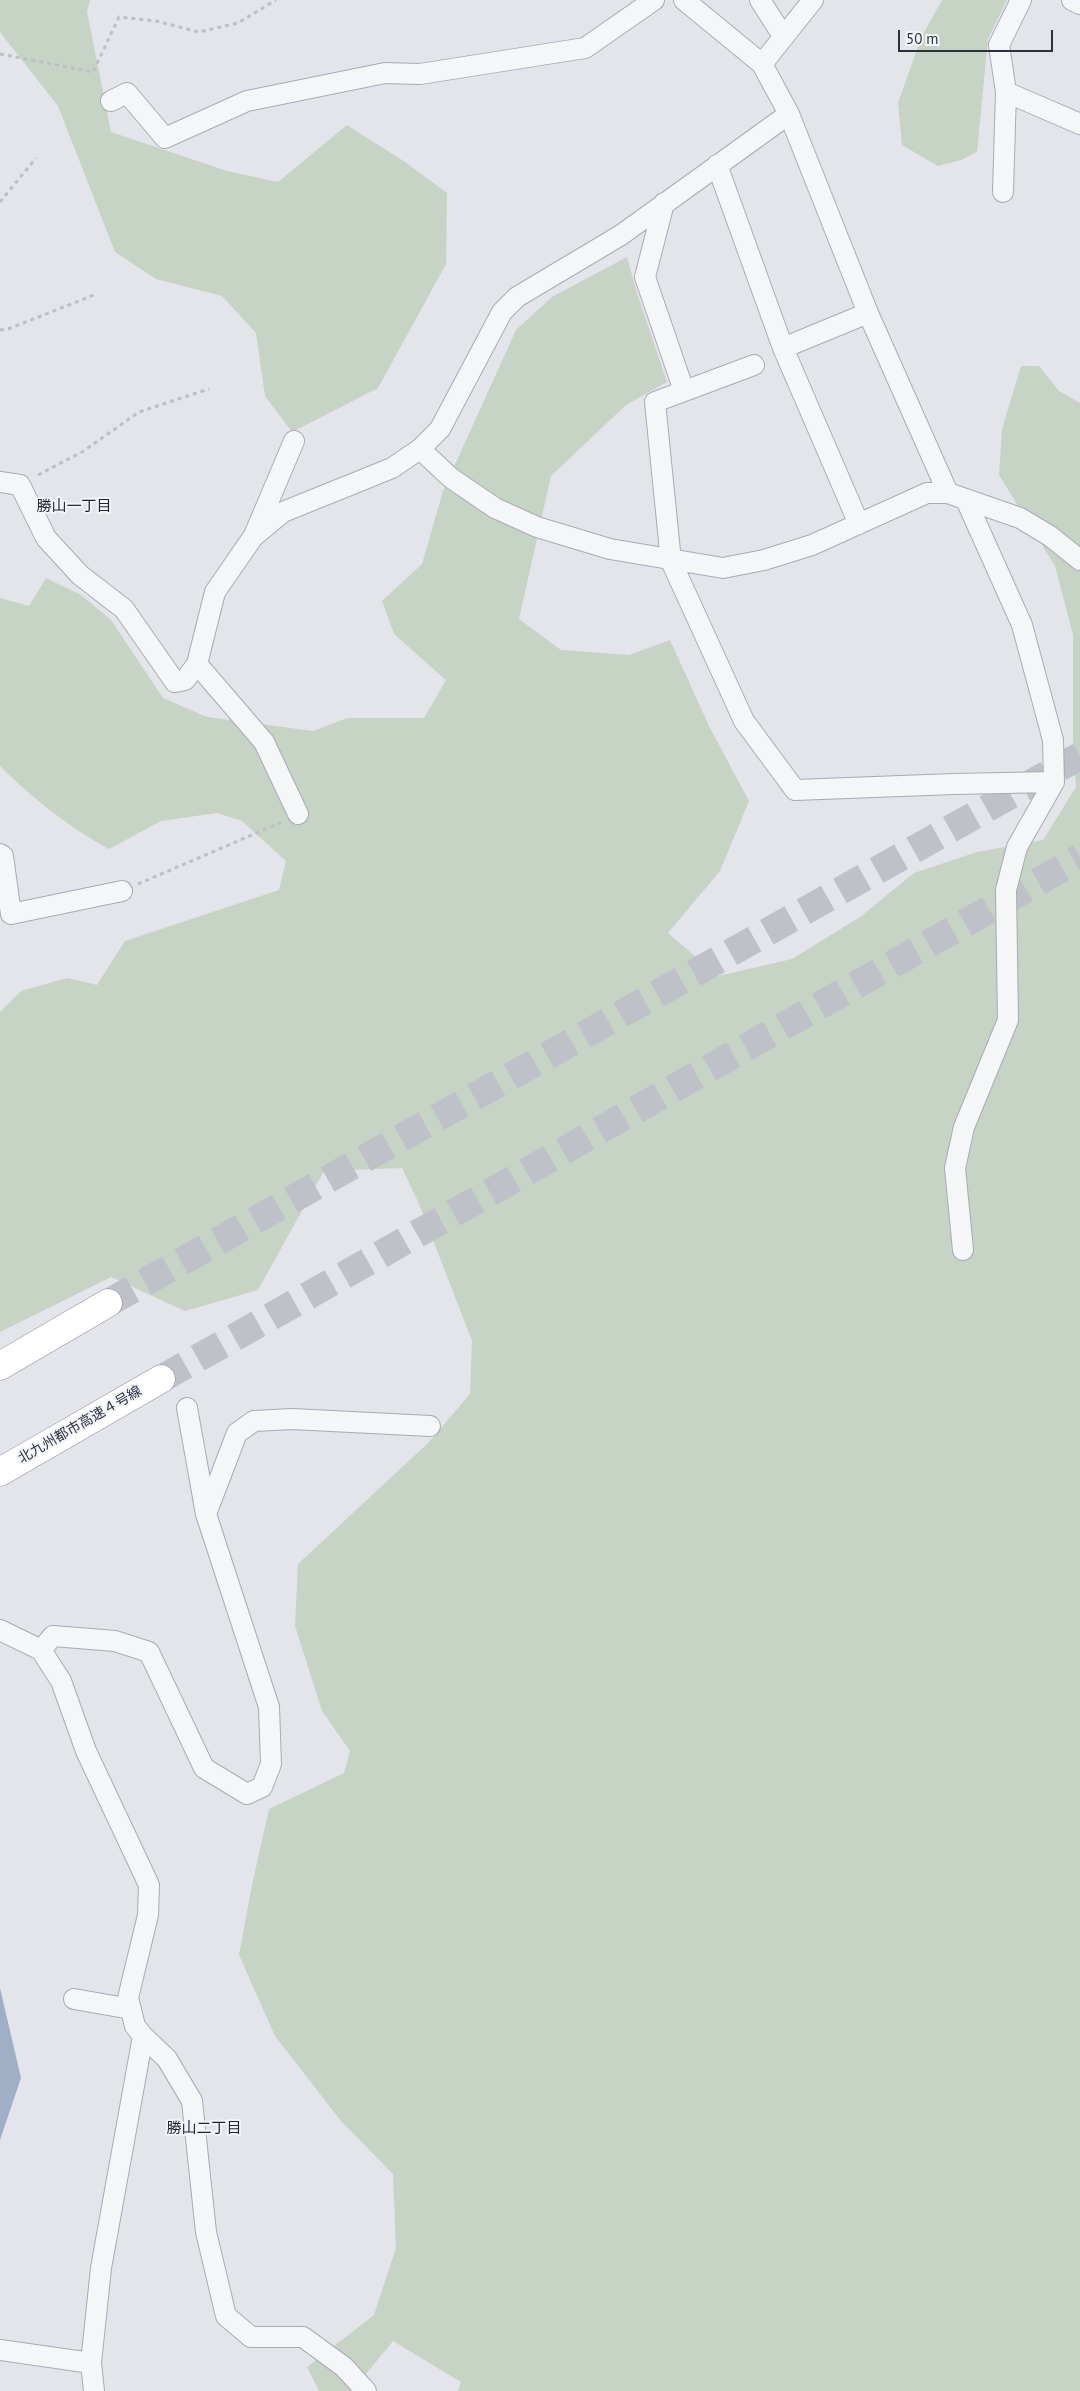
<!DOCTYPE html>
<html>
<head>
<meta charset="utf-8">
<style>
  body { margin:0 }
  #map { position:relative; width:1080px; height:2391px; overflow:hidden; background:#e3e5ea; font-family:"PT Sans",sans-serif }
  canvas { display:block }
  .scale { position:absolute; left:898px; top:30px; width:155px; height:22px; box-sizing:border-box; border:2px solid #2c3141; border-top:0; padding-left:6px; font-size:15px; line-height:18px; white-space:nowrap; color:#2c3141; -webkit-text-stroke:4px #f3f4f7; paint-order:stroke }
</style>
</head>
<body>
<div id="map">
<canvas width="1080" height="2391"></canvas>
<div class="scale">50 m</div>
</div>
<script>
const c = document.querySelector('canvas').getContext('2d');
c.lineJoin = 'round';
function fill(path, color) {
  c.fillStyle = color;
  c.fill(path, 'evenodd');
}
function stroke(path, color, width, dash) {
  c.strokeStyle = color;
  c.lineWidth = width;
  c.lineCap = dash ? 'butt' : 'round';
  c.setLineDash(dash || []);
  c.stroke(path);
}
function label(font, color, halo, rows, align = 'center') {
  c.font = font + ' "PT Sans","Noto Sans JP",sans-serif';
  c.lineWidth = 4;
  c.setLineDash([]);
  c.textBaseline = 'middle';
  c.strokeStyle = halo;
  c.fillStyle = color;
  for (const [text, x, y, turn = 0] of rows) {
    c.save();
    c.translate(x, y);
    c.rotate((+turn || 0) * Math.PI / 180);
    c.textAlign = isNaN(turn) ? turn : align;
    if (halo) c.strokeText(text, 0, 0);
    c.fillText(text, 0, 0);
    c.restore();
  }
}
const green = new Path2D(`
  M0 0H90L87 11 111 132 227 171 278 182 347 125 405 162 447 193 446 264 378 388 292 432 265 396 256 333 222 296 156 279 115 252 58 106 0 32Z
  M942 0H1007L988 39 977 152 961 160 938 166 902 145 898 103 921 38Z
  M627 257 637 293 667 382 626 405 551 476 519 619 561 650 629 655 670 640 710 728 749 801 720 871 668 933 718 976 792 959 860 917 914 873 977 852 1043 840 1076 787 1073 740V635L1055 566 999 475 1002 429 1021 366H1039L1059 391 1080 403V2391H458L461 2382 393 2341 352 2391H319L307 2367 374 2315 396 2248 393 2174 341 2121 275 2036 239 1955 252 1885 269 1809 344 1773 350 1751 322 1711 295 1626 298 1564 428 1443 470 1394 472 1341 419 1204 402 1168 324 1171 258 1290 185 1311 111 1277 0 1332V1012L21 991 67 978 97 985 125 941 279 890 286 861 242 821 217 813 161 821 109 849C70 828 32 798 0 766V598L29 606 46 578 81 595 111 620 163 698 207 717 313 731 347 718H424L446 680 394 634 382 601 422 564 443 491 516 330 552 297Z`);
const water = new Path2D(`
  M0 1988 21 2078 0 2140Z`);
const highwayTunnel = new Path2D(`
  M108 1303 1080 756
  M161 1379 1080 858`);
const path = new Path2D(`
  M0 54 93 72 119 17 156 21 199 32 238 23 276 0
  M0 202 36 158
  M0 330 8 329 94 295
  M38 475 82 452 139 412 209 389
  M138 884 282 822`);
const minor = new Path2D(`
  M684 0 762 64 789 114 868 313 948 493
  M760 0 783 36
  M1072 0 1080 4
  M762 64 813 0
  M1006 92 1080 124
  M111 101 127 93 165 138 247 101 385 73 420 74 585 48 654 0
  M717 165 783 348 859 524
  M1003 192 1006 92 999 45 1021 0
  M664 203 645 277 684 391
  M783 348 868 313
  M754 365 655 402 671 561 744 721 795 790 954 784 1054 782
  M420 449 451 478 495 508 537 527 610 549 723 568 764 560 812 545 927 493H948L1020 518 1050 536 1080 560
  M0 482 20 485 46 538 80 575 124 609 175 682 185 680 197 664 215 592 253 537 283 512 392 468 420 449 440 429 502 312 517 297 621 235 789 114
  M255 533 294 441
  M197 664 264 742 298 814
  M0 854 3 856 11 914 122 891
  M963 1250 955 1168 964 1127 1008 1020 1006 890 1017 847 1054 782 1053 740 1022 625 966 500
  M206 1514 237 1433 254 1421 292 1419 430 1426
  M0 1630 41 1650 61 1681 86 1751 149 1885 148 1915 128 1998 135 2026 143 2036 167 2059 192 2101 206 2232 226 2316 251 2337H303L344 2367 366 2391
  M41 1650 53 1636 115 1641 149 1652 204 1768 247 1794 262 1787 271 1764 269 1707 206 1514 187 1408
  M74 1999 131 2009
  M0 2350 91 2363
  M94 2391 91 2363 101 2268 143 2036`);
const highway = new Path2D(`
  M0 1366 108 1303
  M0 1472 161 1379`);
const streetNames = [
  ["北九州都市高速４号線",80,1425,-30]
];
const neighbourhoodNames = [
  ["勝山一丁目",74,507],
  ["勝山二丁目",204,2129]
];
fill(green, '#c7d3c5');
fill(water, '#a1afc6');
stroke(highwayTunnel, '#bec1c8', 28, [28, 14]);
stroke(minor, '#a8abb4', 22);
stroke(highway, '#8c919f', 29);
stroke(path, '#bdbfc5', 3, [4, 4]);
stroke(minor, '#f5f6f8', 20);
stroke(highway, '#fff', 28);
label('14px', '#2c3141', '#f3f4f7', streetNames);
label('15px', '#1e2332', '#f3f4f7', neighbourhoodNames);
</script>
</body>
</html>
